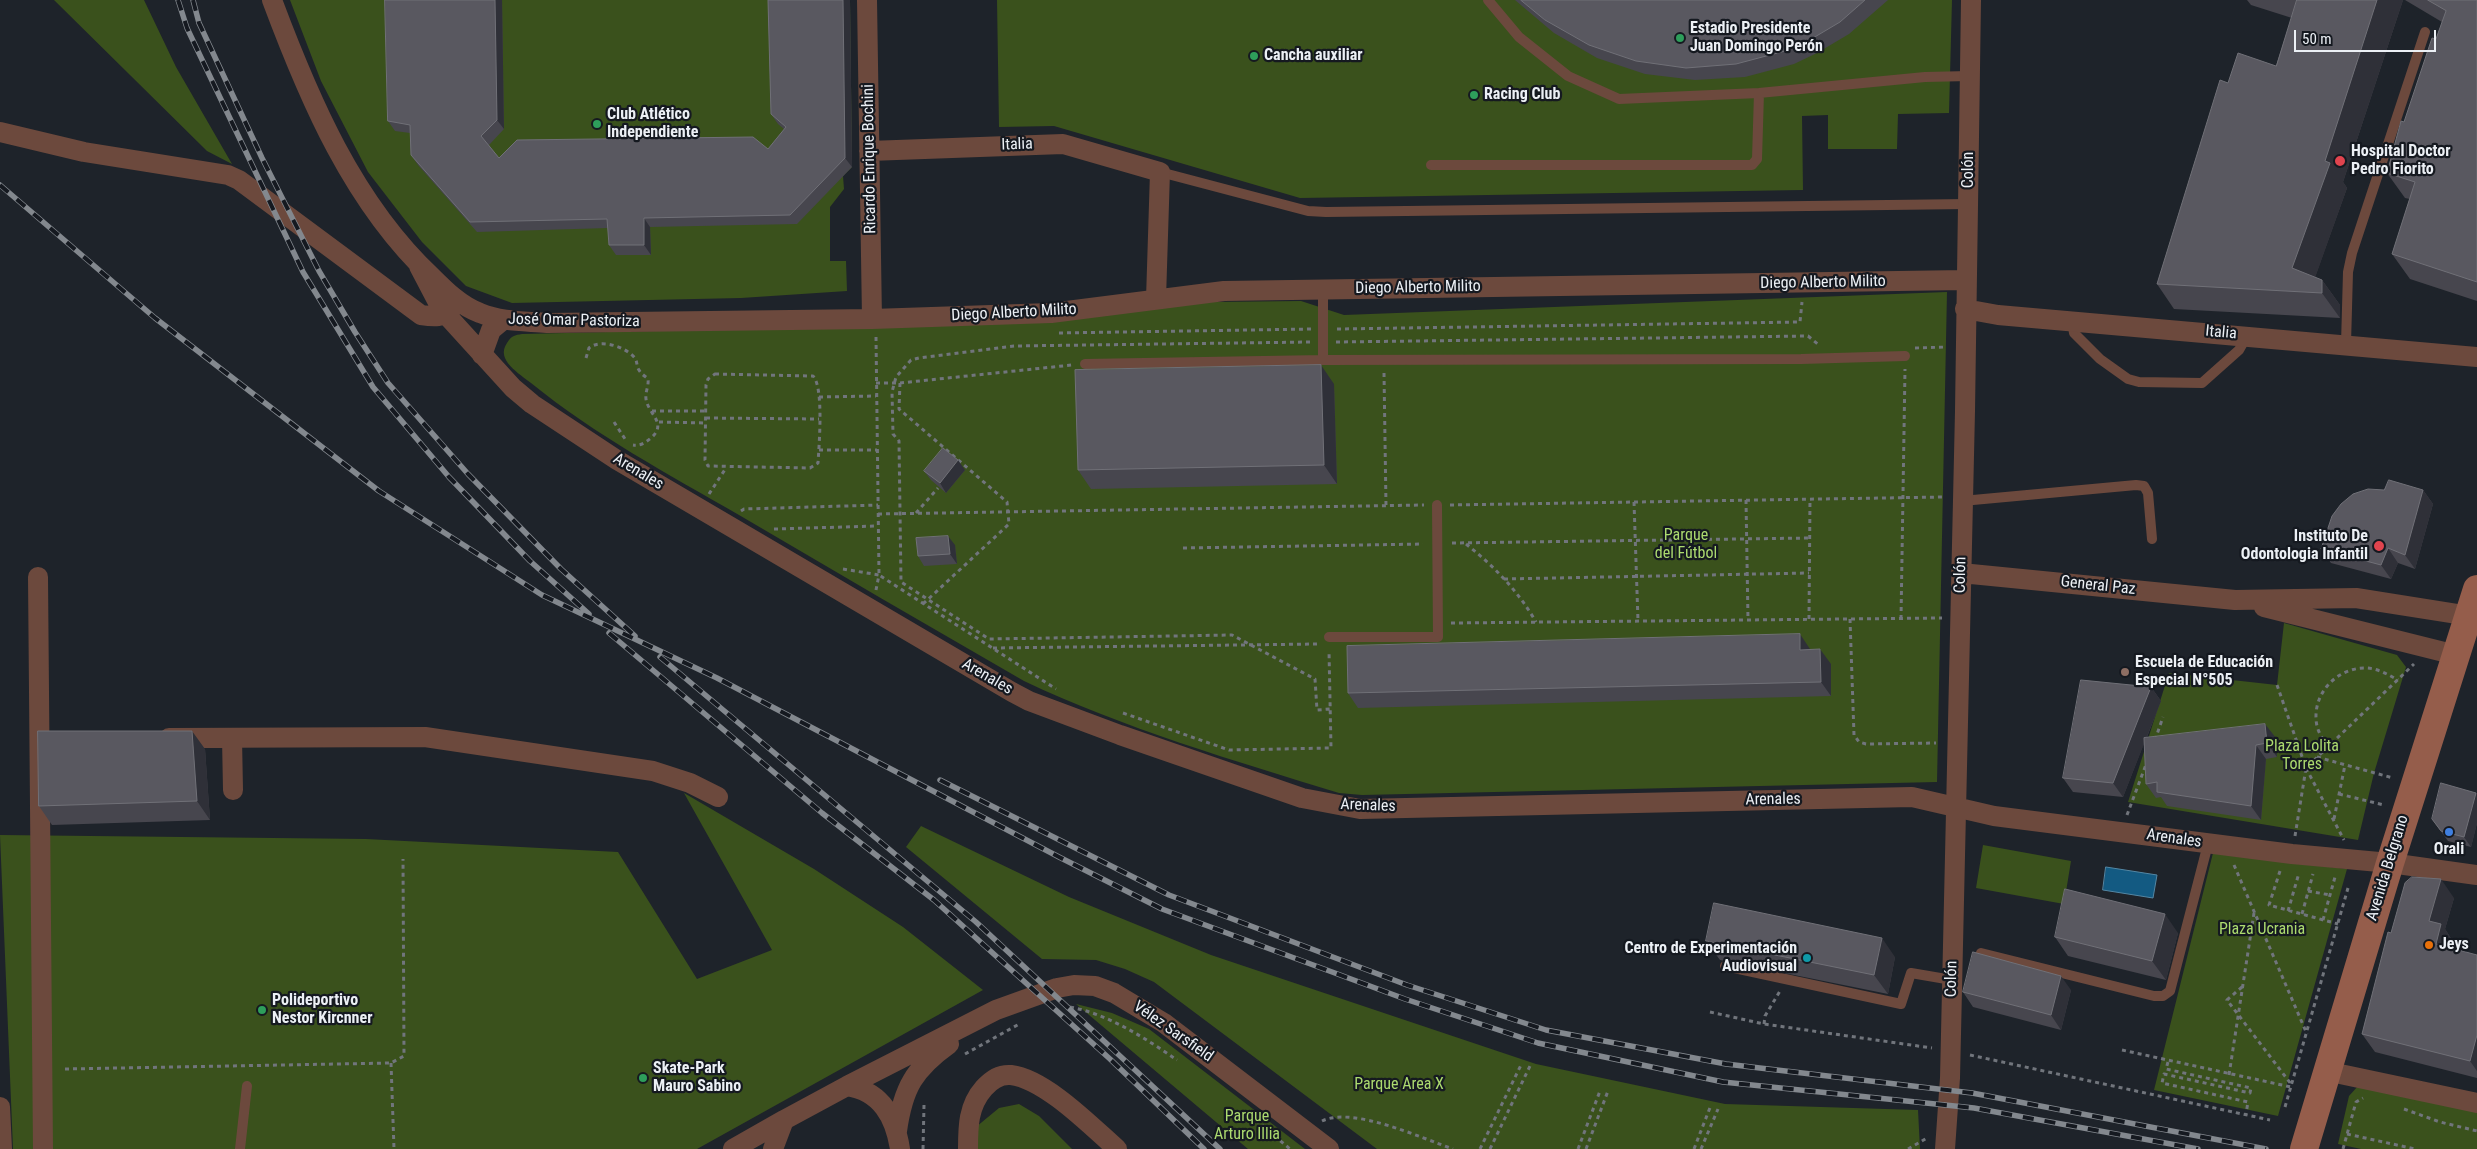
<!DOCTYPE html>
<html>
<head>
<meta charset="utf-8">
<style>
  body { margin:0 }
  #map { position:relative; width:2477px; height:1149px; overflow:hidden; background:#1e232a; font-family:"Roboto Condensed",sans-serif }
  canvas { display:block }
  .scale { position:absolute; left:2294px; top:30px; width:142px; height:22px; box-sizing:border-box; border:2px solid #ecf0f5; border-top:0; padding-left:6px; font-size:15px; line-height:18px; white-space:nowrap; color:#ecf0f5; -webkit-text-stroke:4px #151920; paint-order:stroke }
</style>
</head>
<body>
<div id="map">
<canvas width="2477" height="1149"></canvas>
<div class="scale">50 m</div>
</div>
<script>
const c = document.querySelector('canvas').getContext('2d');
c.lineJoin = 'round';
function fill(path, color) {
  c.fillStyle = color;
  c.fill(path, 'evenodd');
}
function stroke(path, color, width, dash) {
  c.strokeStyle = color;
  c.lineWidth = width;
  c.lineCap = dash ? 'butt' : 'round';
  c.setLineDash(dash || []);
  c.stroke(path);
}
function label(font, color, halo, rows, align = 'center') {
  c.font = font + ' "Roboto Condensed",sans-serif';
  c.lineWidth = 4.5;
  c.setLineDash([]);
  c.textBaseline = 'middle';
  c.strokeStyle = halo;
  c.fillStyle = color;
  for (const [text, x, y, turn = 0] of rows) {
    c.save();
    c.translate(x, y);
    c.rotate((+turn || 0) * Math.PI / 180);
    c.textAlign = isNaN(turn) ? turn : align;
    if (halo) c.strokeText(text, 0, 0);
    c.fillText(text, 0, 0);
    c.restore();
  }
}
const green = new Path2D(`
  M54 0H144L176 67 232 164 207 151Z
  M290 0H850L852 167 843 176 844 189 830 207V261H846L847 291 741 298 512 303 466 286 422 242 368 172 321 81Z
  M997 0H1952L1949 113 1898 114 1897 149H1828V115L1802 116 1803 190 1300 198 1054 126 999 127Z
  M1947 292 1937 782 1362 795 1339 793C1235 761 1123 728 1024 681 929 626 834 571 739 515 668 474 595 435 531 383 520 374 495 360 507 343 511 336 515 335 522 334L1049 322 1211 302 1301 301 1344 315Z
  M2284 623 2397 655 2406 667 2374 773 2358 840 2128 802 2169 673 2277 685Z
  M684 793 814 869 903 927 983 990 697 1149H13L0 835 366 839 618 852 697 979 772 950Z
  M921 826 1069 897 1211 955 1536 1064 1725 1104 1918 1110 1920 1149H1377L1154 982 1125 969 1096 960 1042 959 906 847Z
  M1983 845 2071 861 2064 904 1976 888Z
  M2213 853 2347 869 2278 1116 2154 1090Z
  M1076 1004 1112 1013 1149 1029 1305 1149H1248Z
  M2358 1086 2477 1109V1149H2361L2338 1144 2349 1096Z
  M1019 1104 1039 1116 1072 1149H977L976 1127 999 1108Z`);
const water = new Path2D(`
  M2106 867 2157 875 2153 898 2103 890Z`);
const path = new Path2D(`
  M1337 329 1800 322 1802 302
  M1059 333 1311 329
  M876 337 879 575 1056 689
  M1310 342 1014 346 919 358 911 360 896 377 892 392 893 434 899 441 901 582 989 639 1232 635 1315 679 1317 710 1330 709
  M1336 342 1808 336 1819 345
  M1915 348 1947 347
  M586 358 589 348C600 339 623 346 633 356 638 360 636 366 639 370 641 374 645 376 648 379 649 386 645 392 646 399 648 414 668 423 651 438 645 443 640 446 633 445
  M1384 373 1386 506
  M715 374 813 376C824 387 819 446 818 463L810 468 708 466 705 460 706 385 708 379Z
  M876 383H900L1072 365
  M900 383 899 409 1007 502 1009 524 923 604
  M819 397 876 396
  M652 411H706
  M706 418 819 419
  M614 422 627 442
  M659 422 706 423
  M819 450H877
  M709 494 726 468
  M1746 500 1748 620
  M1634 502 1638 621
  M1450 505 1944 497
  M741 511 744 509 878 505
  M916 513 938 488
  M878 514 1424 505
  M774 529 878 526
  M1452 543 1809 538
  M1466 544C1494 566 1518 591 1536 622
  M1183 548 1423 544
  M843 569 879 575 876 590
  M1504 579 1809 573
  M1809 619 1810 499
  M1850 619 1854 735 1859 742 1866 744 1936 743
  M1901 619 1905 369
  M1451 623 1942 618
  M993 648 1317 644
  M2277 685 2306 768 2344 840
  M1123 713 1229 750 1331 748 1329 651
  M2155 740 2163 717
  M2327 747C2322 738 2316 729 2316 718 2315 691 2338 668 2365 668 2377 668 2387 674 2398 680
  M2317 757 2393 778
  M2339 794 2384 805
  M2127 815 2147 762
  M2334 819 2345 765
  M2295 836 2306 768 2414 664
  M2234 865 2307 1034
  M2280 871 2269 905 2338 924
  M2308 891 2330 895
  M2288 911 2299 873
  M2302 914 2313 874
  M2323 920 2335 877
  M2242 987 2227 1000 2291 1084
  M1070 1007C1108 1014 1145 1038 1177 1060
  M1710 1012 1764 1024 1932 1048
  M1764 1024 1765 1016 1780 991
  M2122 1050 2291 1087
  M965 1054 1021 1023
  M1970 1055 2270 1120
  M2168 1062 2166 1069 2251 1088 2250 1093 2164 1074 2162 1083 2248 1102 2246 1114
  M391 1063 394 1149
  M65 1069 391 1063 404 1056 403 859
  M2229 1075 2254 913
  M2285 1107 2348 888
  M2404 1109 2440 1122 2477 1131
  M1256 1120 1290 1149
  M1322 1121C1353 1106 1421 1138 1453 1149
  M2347 1134 2415 1149
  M923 1149 924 1105
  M1480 1149 1521 1065
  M1490 1149 1530 1066
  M1578 1149 1600 1091
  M1586 1149 1608 1091
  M1694 1149 1711 1105
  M1701 1149 1718 1109
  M1908 1149 1927 1138
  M2343 1149 2356 1102 2363 1098`);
const service = new Path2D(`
  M1488 0 1519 37 1568 76 1619 99 1759 93 1925 77 1969 76
  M1431 165H1752L1757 159 1759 93
  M1160 172 1308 211 1326 212 1968 204
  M2072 321 2074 333 2100 359 2128 379 2139 382 2202 383 2239 350 2247 336
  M2346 344 2348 272 2352 253 2425 32
  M1323 360 1801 359 1905 356
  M1085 364 1323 360V290
  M1962 501 2136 485 2144 486 2148 493 2152 539
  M1329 637H1438L1437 505
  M1981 953 2154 996H2163L2170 991 2208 844
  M1725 966 1901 1004 1911 973 1952 980
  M240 1149 247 1086`);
const minor = new Path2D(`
  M272 0C309 99 353 203 432 277 446 291 461 306 480 313 502 322 524 321 547 323L872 319 1051 313 1224 291 1965 280
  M867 0 872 319
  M0 132 84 152 228 175 239 180 421 315C434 317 443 318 452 308
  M869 151 1063 144 1160 172 1156 299
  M419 266 442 310 513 388 532 404 617 460 1012 692 1029 701 1120 735 1302 798 1360 809 1912 797 1994 816 2292 854 2390 863 2477 875
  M1965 309 1998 315 2477 357
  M482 355 491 330 503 320
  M1961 573 2235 600 2356 598 2477 617
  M38 577 43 1149
  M2264 607 2456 655
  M169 738 425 737 653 771 690 783 718 797
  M232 738 233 790
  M2326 1071 2477 1103
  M847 1086 996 1010 1057 988 1074 985 1095 986 1114 993 1164 1023 1329 1149
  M0 1107 2 1149
  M897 1131C903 1088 914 1069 949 1044
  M733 1149 784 1120
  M773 1149 784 1120 847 1086C881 1091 895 1117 900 1149
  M968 1149C968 1127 968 1106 984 1088 991 1080 1000 1074 1011 1075 1045 1079 1091 1126 1117 1149
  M1945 1149 1950 1078 1965 411 1971 0`);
const secondary = new Path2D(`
  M2304 1149 2390 863 2477 589`);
const rail = new Path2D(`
  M178 0 187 28 303 272 373 387 449 477 530 561 589 614
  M193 0 199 23 262 158 319 271 355 332 388 383 468 474 561 569 635 636
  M0 185 155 318 379 491 542 595 717 678 1059 857 1162 909 1405 999 1538 1043 1723 1082 1974 1108 2198 1149
  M609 633 822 813 934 900 1110 1059 1204 1149
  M660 657 976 922 1220 1149
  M940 780 1169 895 1407 985 1546 1030 1726 1064 1972 1093 2266 1149`);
const wall = new Path2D(`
  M385 0H502L504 129 489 145 499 158 768 149 784 129 778 124 771 114 768 0H850L852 167 797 224 650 227 651 255H616L609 245 608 228 477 232 418 165 411 155 410 133 395 131 388 121Z
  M1515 0H1888L1849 34 1817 53 1794 64 1745 77 1695 80 1645 74 1597 58 1554 33Z
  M2247 0H2403L2343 182 2347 188 2315 277 2322 280 2340 305V318L2174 309 2157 284 2228 83 2276 66 2292 18 2251 5Z
  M2405 0H2477V301L2410 279 2392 254 2410 199 2405 198 2387 173 2404 122 2436 39 2442 22Z
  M1334 384 1337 484 1091 489 1078 470Z
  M965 470 946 493 931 480 924 471Z
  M2384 490H2423L2433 504 2415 569 2398 563 2391 579 2331 563 2321 549Z
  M955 545 957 564 924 566 918 556Z
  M1810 649V650L1831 664V696L1358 708 1348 693Z
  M2151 687 2161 701 2147 737 2276 738 2277 757 2266 759 2261 820 2167 806 2161 797 2156 798 2146 784 2144 743 2123 797 2073 792 2063 778Z
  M205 749 210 820 52 825 39 806Z
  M2476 793 2477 795V823L2471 847 2448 841 2432 819Z
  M2454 898 2445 929 2454 943 2453 949 2477 955V1078L2375 1052 2362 1034 2391 933Z
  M2178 933 2166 980 2068 956 2055 937Z
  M1706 941 1895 957 1888 994 1720 960Z
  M2071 990 2061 1030 1973 1007 1963 992Z`);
const shadedWall = new Path2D(`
  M495 0H502L504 129 497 120Z
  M843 0H850L852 167 845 158Z
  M2377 0H2403L2343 182 2347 188 2310 292 2292 268 2325 161Z
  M644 218 650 227 651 255 644 245Z
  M2322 280 2340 305V318L2322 293Z
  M1321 365 1334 384 1337 484 1324 465Z
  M958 460 965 470 946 493 940 483Z
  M2423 490 2433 504 2415 569 2405 555Z
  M948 536 955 545 957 564 950 554Z
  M2388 548 2398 563 2391 579 2381 565Z
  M1800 634 1810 649V664L1800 650Z
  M1820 649 1831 664V696L1821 682Z
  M2151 687 2161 701 2123 797 2113 783Z
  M2265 724 2276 738 2277 757 2267 743Z
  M192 731 205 749 210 820 197 801Z
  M2256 745 2266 759 2261 820 2251 806Z
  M2476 793 2477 795V823L2471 847 2464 837Z
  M2441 879 2454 898 2445 929 2454 943 2449 963 2436 944 2429 921Z
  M2165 914 2178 933 2166 980 2152 961Z
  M1882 938 1895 957 1888 994 1874 975Z
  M2061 976 2071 990 2061 1030 2051 1015Z
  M2477 1035V1071L2470 1061Z`);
const building = new Path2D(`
  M385 0H495L497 120 481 136 499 158 517 140 753 137 768 149 786 127 771 114 768 0H843L845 158 790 215 644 218V245H609L607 219 470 222 411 155 410 125 388 121Z
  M1521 0H1865L1840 22 1808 41 1785 51 1736 64 1686 68 1636 61 1589 45 1545 20Z
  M2297 0H2377L2325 161 2330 163 2292 268 2322 280V293L2157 284 2220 80 2228 83 2238 53 2276 66Z
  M2428 0H2477V282L2392 254 2415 182 2387 173 2401 121 2404 122 2432 38 2436 39 2446 11Z
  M1321 365 1324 465 1078 470 1075 370Z
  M943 448 958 460 940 483 924 471Z
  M2389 480 2423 490 2405 555 2388 548 2381 565 2321 549 2332 516 2341 504 2353 494 2368 489 2384 490Z
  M948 536 950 554 918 556 916 538Z
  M1800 634V650L1820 649 1821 682 1348 693 1347 646Z
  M2081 680 2151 687 2113 783 2063 778Z
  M2265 724 2267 743 2256 745 2251 806 2157 792V782L2146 784 2144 738Z
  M38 731H192L197 801 39 806Z
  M2441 783 2476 793 2464 837 2441 831 2432 819Z
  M2412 877 2441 879 2429 921 2441 924 2436 944 2477 955V1035L2470 1061 2362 1034 2388 932 2391 933 2405 883Z
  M2065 889 2165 914 2152 961 2055 937Z
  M1714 903 1882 938 1874 975 1706 941Z
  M1973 952 2061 976 2051 1015 1963 992Z`);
const markers = [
  [1680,38,5,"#2e9e5b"],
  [1254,56,5,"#2e9e5b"],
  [1474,95,5,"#2e9e5b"],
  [597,124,5,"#2e9e5b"],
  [2340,161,6,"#e0444e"],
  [2379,546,6,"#e0444e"],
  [2125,672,5,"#8d6e63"],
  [2449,832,5,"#3f7fe0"],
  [2429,945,5,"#e8710a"],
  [1807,958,5,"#0f9aa8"],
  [262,1010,5,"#2e9e5b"],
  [643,1078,5,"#2e9e5b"]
];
const poiNames = [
  ["Estadio Presidente",1690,29],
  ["Juan Domingo Perón",1690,47],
  ["Cancha auxiliar",1264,56],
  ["Racing Club",1484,95],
  ["Club Atlético",607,115],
  ["Independiente",607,133],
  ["Hospital Doctor",2351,152],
  ["Pedro Fiorito",2351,170],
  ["Instituto De",2368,537,"right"],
  ["Odontologia Infantil",2368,555,"right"],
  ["Escuela de Educación",2135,663],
  ["Especial N°505",2135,681],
  ["Orali",2449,850,"center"],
  ["Jeys",2439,945],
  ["Centro de Experimentación",1797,949,"right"],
  ["Audiovisual",1797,967,"right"],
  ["Polideportivo",272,1001],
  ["Nestor Kircnner",272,1019],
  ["Skate-Park",653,1069],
  ["Mauro Sabino",653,1087]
];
const streetNames = [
  ["Italia",1017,145,-2],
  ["Ricardo Enrique Bochini",870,159,-91],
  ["Colón",1969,170,-90],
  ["Diego Alberto Milito",1823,283,-1],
  ["Diego Alberto Milito",1418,288,-1],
  ["Diego Alberto Milito",1014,313,-3],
  ["José Omar Pastoriza",574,321,1],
  ["Italia",2221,333,5],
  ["Arenales",638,472,31],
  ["Colón",1961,575,-89],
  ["General Paz",2098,586,6],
  ["Arenales",987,677,30],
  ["Arenales",1773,800,-1],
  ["Arenales",1368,806,2],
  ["Arenales",2174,839,8],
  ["Avenida Belgrano",2388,868,-73],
  ["Colón",1952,979,-89],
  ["Vélez Sarsfield",1173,1032,35]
];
const parkNames = [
  ["Parque",1686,536],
  ["del Fútbol",1686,554],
  ["Plaza Lolita",2302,747],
  ["Torres",2302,765],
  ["Plaza Ucrania",2262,930],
  ["Parque Area X",1399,1085],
  ["Parque",1247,1117],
  ["Arturo Illia",1247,1135]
];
fill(green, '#3a511c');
fill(water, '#135a82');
stroke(water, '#5487a4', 1);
stroke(path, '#71757c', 3, [4, 4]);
stroke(service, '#6c493d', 10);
stroke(minor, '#6c493d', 20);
stroke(secondary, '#955d4b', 28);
stroke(rail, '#83888e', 5.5);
stroke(rail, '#151920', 4, [11]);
fill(wall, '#47464e');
fill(shadedWall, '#2f3038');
fill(building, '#595860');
stroke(building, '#707077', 1);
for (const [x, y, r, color] of markers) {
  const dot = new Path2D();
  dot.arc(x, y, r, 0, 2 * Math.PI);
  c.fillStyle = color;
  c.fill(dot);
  stroke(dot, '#151920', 2);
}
label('bold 16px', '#ecf0f5', '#151920', poiNames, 'left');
label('16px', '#ecf0f5', '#151920', streetNames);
label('16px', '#acdb6f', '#151920', parkNames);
</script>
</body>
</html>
